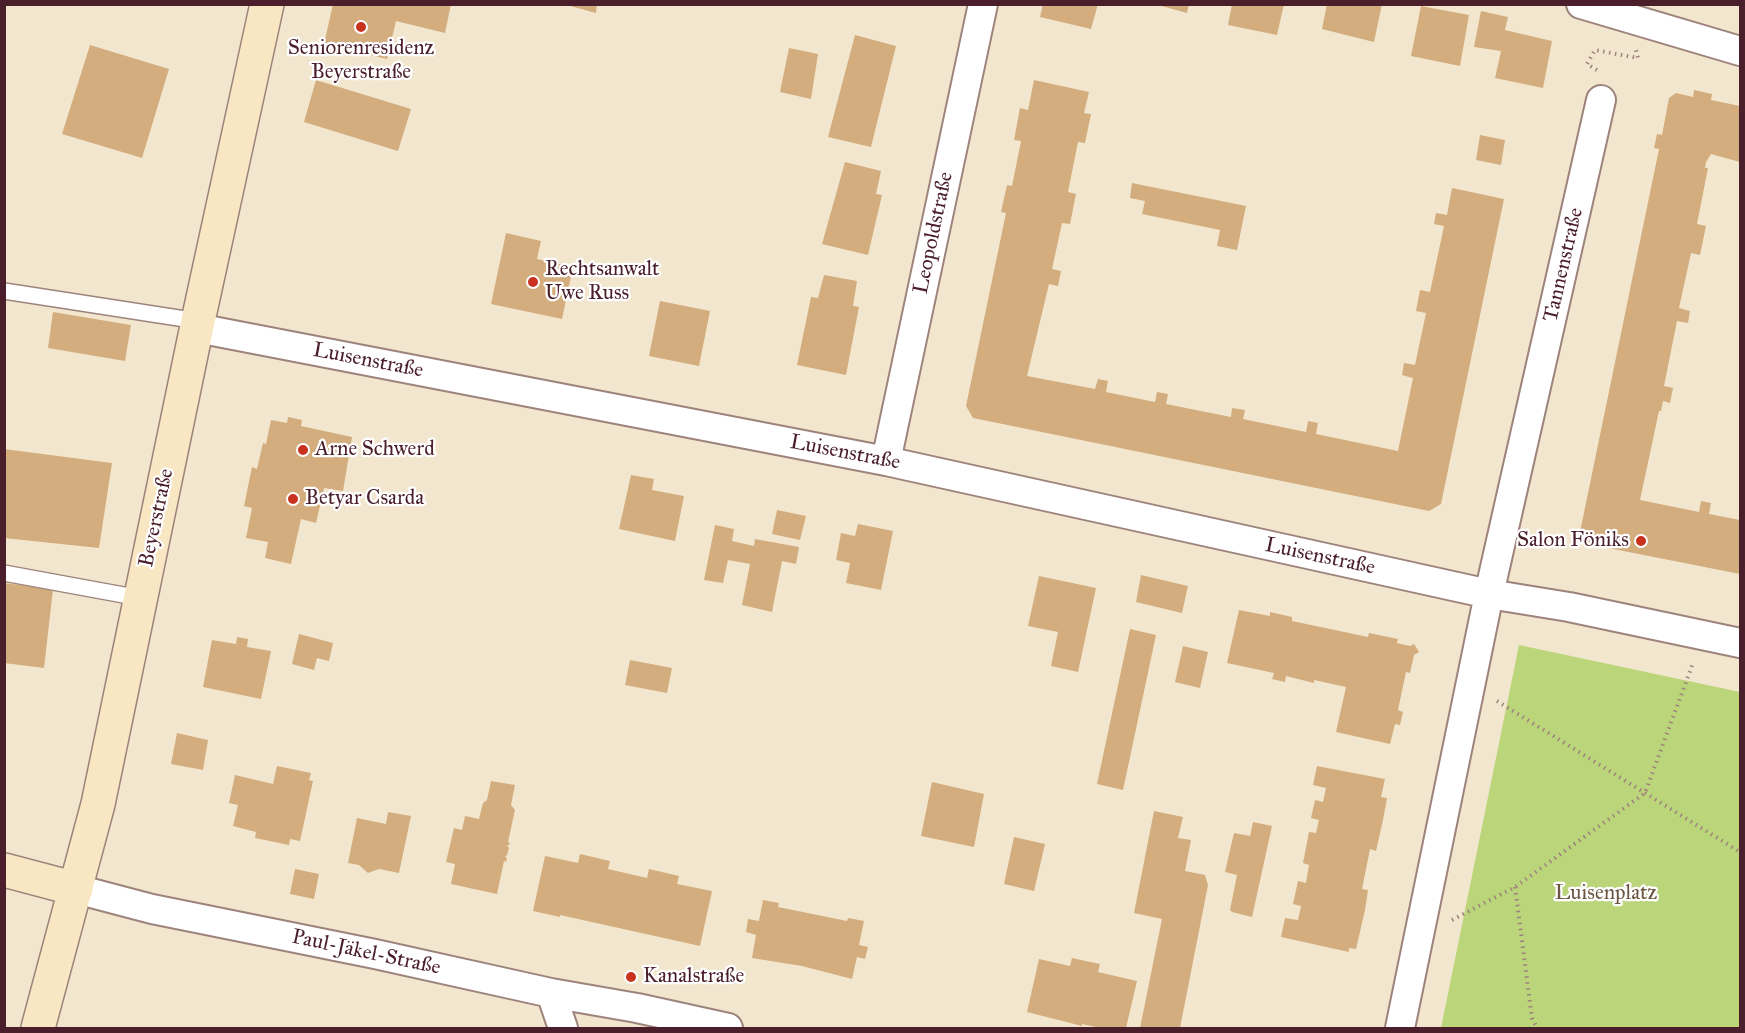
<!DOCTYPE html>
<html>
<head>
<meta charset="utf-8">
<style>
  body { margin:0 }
  #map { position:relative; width:1745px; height:1033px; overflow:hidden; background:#f2e7ce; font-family:"IM FELL Great Primer",serif }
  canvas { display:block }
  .frame { position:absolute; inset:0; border:6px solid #4a1f2b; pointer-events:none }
</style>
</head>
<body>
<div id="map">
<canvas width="1745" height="1033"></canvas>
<div class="frame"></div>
</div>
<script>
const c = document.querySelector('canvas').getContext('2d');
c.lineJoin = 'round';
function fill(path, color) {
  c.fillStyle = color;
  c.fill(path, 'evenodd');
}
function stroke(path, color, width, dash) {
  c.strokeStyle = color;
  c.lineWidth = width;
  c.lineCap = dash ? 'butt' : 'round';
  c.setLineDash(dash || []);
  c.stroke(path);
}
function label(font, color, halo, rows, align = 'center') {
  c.font = font + ' "IM FELL Great Primer",serif';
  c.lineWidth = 4.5;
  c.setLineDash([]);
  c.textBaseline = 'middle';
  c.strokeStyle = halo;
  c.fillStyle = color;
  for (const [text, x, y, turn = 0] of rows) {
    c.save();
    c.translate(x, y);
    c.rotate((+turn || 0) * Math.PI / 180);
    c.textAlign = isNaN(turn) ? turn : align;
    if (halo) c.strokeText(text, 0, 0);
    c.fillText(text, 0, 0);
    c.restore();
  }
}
const green = new Path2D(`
  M1519 645 1740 692V1028H1441Z`);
const building = new Path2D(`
  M333 4H451L445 33 396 21 387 59 324 44Z
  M563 4H597L596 13Z
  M1043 4H1098L1091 29 1040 17Z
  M1154 4H1189L1187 13Z
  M1232 4H1284L1277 35 1228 25Z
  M1327 4H1382L1374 42 1322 29Z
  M1421 6 1469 15 1460 66 1411 56Z
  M1481 11 1508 17 1505 30 1552 41 1543 88 1495 78 1501 51 1474 47Z
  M855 35 896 46 871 147 828 137Z
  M90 45 169 69 142 158 62 134Z
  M789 48 818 54 811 99 780 92Z
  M316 80 411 109 398 151 304 122Z
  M1034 80 1089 92 1084 113 1091 114 1085 143 1078 142 1068 192 1076 194 1070 224 1062 223 1052 269 1061 271 1058 286 1049 284 1027 376 1095 389 1098 379 1108 381 1106 392 1155 402 1157 392 1168 394 1166 404 1231 417 1232 408 1245 410 1243 419 1306 432 1308 421 1318 423 1316 434 1398 451 1413 378 1402 375 1404 363 1415 365 1426 313 1416 311 1420 290 1430 292 1444 226 1434 224 1436 213 1447 215 1452 188 1504 199 1441 504 1429 511 973 418 966 406 1006 213 1001 212 1007 185 1012 186 1021 141 1014 140 1020 108 1028 110Z
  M1694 90 1712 94 1711 100 1740 106V162L1711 154 1706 162 1705 168H1708L1697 224 1706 226 1700 255 1691 253 1679 308 1690 311 1688 323 1677 321 1664 386 1673 388 1670 403 1663 401 1661 411H1659L1640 500 1699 512 1701 501 1711 503 1709 514 1740 520V574L1588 544 1580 532 1659 149 1654 148 1657 134 1662 135 1669 98 1676 93 1693 97Z
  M1480 135 1505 140 1501 165 1476 160Z
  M845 162 881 171 876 194 882 195 868 255 822 244Z
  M1132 183 1246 206 1237 250 1217 246 1220 230 1142 214 1145 201 1130 198Z
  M506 233 541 241 537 259 573 267 562 319 491 304Z
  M824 275 857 281 853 306 859 307 846 375 797 365 811 297 818 298Z
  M660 301 710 311 699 366 649 356Z
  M53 312 131 325 125 361 48 348Z
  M288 417 302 420 301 426 352 437 343 491 324 488 316 523 301 519 291 564 265 558 268 542 246 538 252 508 244 506 252 467 257 469 263 443 266 444 271 420 287 423Z
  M4 449 112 463 99 548 4 538Z
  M631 475 654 479 652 490 684 496 675 541 619 529Z
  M777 510 806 516 800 540 772 534Z
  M858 524 893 531 881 590 846 583 850 563 836 560 841 533 855 536Z
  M715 525 734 529 732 541 754 546 755 539 799 547 796 564 782 561 772 612 742 605 750 564 728 560 723 583 704 580Z
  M1141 575 1188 586 1182 613 1136 602Z
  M1039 576 1096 588 1078 672 1051 666 1058 632 1028 626Z
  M4 583 53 589 44 668 4 663Z
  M1239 610 1270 616V612L1292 617V621L1368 637 1369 633 1398 639 1397 643 1410 646 1414 644 1419 652 1414 655 1410 673 1406 672 1398 710 1403 712 1400 725 1395 724 1390 744 1336 732 1346 687 1314 680V683L1286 676 1285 682 1272 679 1274 673 1227 663Z
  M1130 629 1156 635 1123 790 1097 784Z
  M299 634 333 643 329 661 317 658 314 670 292 664Z
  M237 637 248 639 247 647 271 651 261 699 203 687 212 640 236 644Z
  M1183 646 1208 652 1200 688 1175 682Z
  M630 660 672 668 667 693 625 685Z
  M177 733 208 740 203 770 171 764Z
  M277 766 311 773 309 780 313 781 300 841 290 839 289 845 255 838 256 832 233 826 238 805 229 803 235 775 273 784Z
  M1317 766 1385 779 1381 797 1387 798 1383 820 1376 851 1370 849 1362 889 1368 890 1365 910 1356 949 1349 948V952L1281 937 1285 918 1298 920 1301 906 1293 904 1298 881 1306 883 1309 865 1303 863 1309 832 1316 833 1319 820 1311 818 1315 800 1323 802 1326 788 1313 785Z
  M491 781 515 785 511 805 515 810 508 842 510 843 509 845H507L509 848 507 855 505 857 507 858 506 862 504 861 497 894 451 884 455 864 446 862 454 828 462 830 465 816 479 819 483 803 487 800Z
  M932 782 984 794 974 847 921 836Z
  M1154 811 1183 817 1178 838 1191 840 1185 871 1205 875 1208 885 1180 1028H1140L1162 919 1134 913Z
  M388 812 411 816 399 873 379 869 368 873 359 865 348 863 357 818 386 824Z
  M1253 822 1272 826 1252 917 1232 912 1230 910 1237 875 1225 872 1234 833 1250 836Z
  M1014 837 1045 844 1034 891 1004 884Z
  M580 854 610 861 608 869 647 878 649 869 679 876 677 884 712 891 700 946 560 915V917L533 911 545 856 578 863Z
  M295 869 319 874 314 899 290 894Z
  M763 900 779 903 778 907 847 921 848 918 864 921 859 945 868 947 865 959 857 957 852 979 802 966 752 958 756 935 746 932 748 919 759 921Z
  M1072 958 1100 964 1098 972 1137 981 1126 1028H1101L1082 1024V1026L1027 1012 1039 959 1070 966Z`);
const path = new Path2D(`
  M1597 70 1587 64 1595 50 1638 58 1636 50
  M1497 701 1740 852
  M1515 887 1532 1018 1537 1028
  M1452 920 1515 887 1645 793 1693 663`);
const lane = new Path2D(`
  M4 291 198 321
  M4 573 140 598`);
const street = new Path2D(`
  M1581 4 1740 51
  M197 328 886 461 1489 594 1569 607 1740 643
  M886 461 983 4
  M76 889 152 909 375 954 551 993 637 1008 728 1028
  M551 993 563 1028
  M1400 1028 1489 594 1601 100`);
const secondary = new Path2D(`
  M4 870 76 889
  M38 1028 98 804 198 321 267 4`);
const markers = [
  [361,27,6,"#c8321e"],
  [533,282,6,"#c8321e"],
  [303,450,6,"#c8321e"],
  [293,499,6,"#c8321e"],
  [1641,541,6,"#c8321e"],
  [631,977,6,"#c8321e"]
];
const poiNames = [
  ["Seniorenresidenz",361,49,"center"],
  ["Beyerstraße",361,73,"center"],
  ["Rechtsanwalt",545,270],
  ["Uwe Russ",545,294],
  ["Arne Schwerd",315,450],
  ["Betyar Csarda",305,499],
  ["Salon Föniks",1629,541,"right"],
  ["Kanalstraße",643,977]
];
const streetNames = [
  ["Leopoldstraße",934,233,-78],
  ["Tannenstraße",1564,265,-77],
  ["Luisenstraße",368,361,11],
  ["Luisenstraße",845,453,11],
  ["Beyerstraße",157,518,-78],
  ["Luisenstraße",1320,557,12],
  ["Paul-Jäkel-Straße",366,953,12]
];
const parkNames = [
  ["Luisenplatz",1606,894]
];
fill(green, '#bbd57a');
fill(building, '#d3ad7e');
stroke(lane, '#9e837c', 18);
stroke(street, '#9e837c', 32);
stroke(secondary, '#9e837c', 36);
stroke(path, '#9e837c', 4, [1.5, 4.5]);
stroke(lane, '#fff', 15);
stroke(street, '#fff', 28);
stroke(secondary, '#f9e7c3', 33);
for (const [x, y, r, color] of markers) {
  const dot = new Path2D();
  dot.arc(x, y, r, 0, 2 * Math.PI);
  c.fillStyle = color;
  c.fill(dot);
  stroke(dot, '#fff', 2);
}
label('21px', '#4a1f2b', '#fff', poiNames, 'left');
label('21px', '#4a1f2b', '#fff', streetNames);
label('21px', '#6c5643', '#fff', parkNames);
</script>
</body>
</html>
